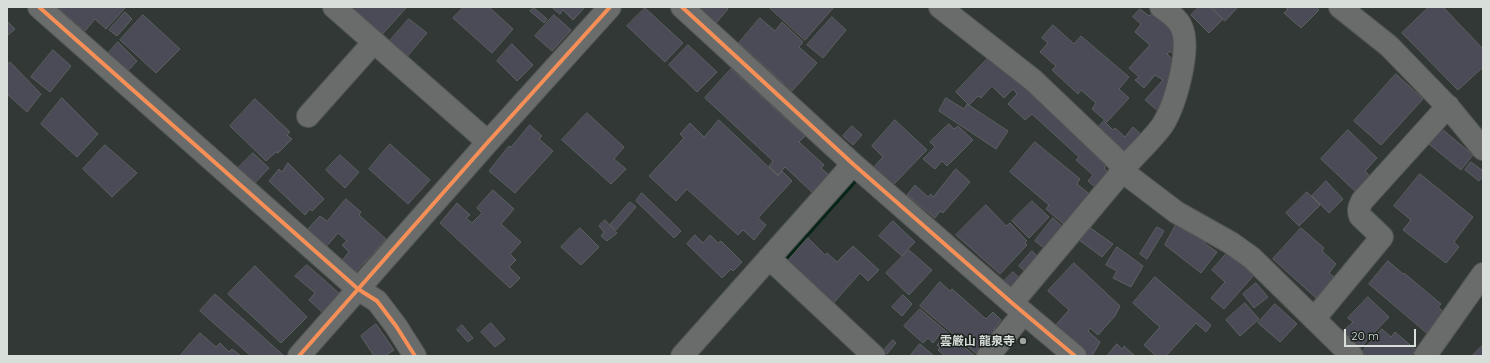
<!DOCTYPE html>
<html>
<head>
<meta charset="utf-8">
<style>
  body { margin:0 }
  #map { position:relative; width:1490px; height:363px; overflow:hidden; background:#323835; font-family:Quicksand,sans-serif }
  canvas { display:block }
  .frame { position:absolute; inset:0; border:8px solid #d8dfdb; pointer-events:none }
  .scale { position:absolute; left:1344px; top:329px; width:72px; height:18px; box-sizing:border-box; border:2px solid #d8dfdb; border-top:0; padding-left:5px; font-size:12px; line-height:14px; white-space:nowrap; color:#d8dfdb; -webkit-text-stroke:3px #1b211d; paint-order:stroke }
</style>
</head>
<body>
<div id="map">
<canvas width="1490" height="363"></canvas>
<div class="frame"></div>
<div class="scale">20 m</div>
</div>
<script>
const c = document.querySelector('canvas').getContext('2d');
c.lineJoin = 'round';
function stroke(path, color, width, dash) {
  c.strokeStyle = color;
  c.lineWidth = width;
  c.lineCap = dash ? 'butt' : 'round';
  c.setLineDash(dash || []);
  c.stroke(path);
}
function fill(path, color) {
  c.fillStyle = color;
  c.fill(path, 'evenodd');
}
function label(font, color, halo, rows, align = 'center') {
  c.font = font + ' Quicksand,"Noto Sans JP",sans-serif';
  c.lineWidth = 3;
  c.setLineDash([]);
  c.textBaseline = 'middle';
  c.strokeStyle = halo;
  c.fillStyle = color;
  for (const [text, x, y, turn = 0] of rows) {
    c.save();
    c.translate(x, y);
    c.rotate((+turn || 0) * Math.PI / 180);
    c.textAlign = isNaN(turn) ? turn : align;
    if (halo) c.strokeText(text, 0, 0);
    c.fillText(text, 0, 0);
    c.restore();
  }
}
const stream = new Path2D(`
  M780 263 855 179`);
const building = new Path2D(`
  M58 7H125V8L106 29 95 19 85 31Z
  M349 7H407L378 39Z
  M464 7H489L513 29 492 53 453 18Z
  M552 7H585L573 20 563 10 560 14Z
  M698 7H726L728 9 716 23Z
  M769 7H834L805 40Z
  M1199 7H1210L1223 19 1209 33 1191 15Z
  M1212 7H1236L1237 8 1225 21Z
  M1285 7H1316L1319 10 1301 28 1284 13 1288 9Z
  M1429 7H1443L1483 49V67L1458 90 1402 33Z
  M534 8 547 19 544 23 530 11Z
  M645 8 683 43 665 62 627 26Z
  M1140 9 1149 16 1153 12 1176 32 1174 55 1170 51 1167 54 1177 63 1166 100 1158 111 1145 100 1163 80 1155 75 1144 88 1135 80 1139 77 1129 68 1150 45 1135 32 1141 24 1133 17Z
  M125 12 132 19 117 36 109 30Z
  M143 15 180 49 156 73 120 40Z
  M554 15 571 30 552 51 535 36Z
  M832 17 846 30 823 58 807 45Z
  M760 18 775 31 782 22 803 42 799 47 817 63 792 91 739 43Z
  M409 19 427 33 405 59 387 44Z
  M7 21 15 29 7 36Z
  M1053 25 1074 44 1081 36 1129 77 1119 89 1129 98 1107 122 1092 109 1096 103 1081 90 1078 94 1052 70 1056 66 1040 52 1048 43 1042 38Z
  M118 42 137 61 126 73 106 56Z
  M512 44 533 65 517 81 497 61Z
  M688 45 717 72 697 92 669 65Z
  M53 50 71 66 50 92 31 77Z
  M990 56 1111 161 1104 168 1111 175 1097 189 1088 181 1093 175 1076 160 1079 157 1032 114 1025 120 1008 104 1017 94 1013 89 1004 98 992 86 981 98 978 96 969 105 956 92Z
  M10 62 41 94 27 112 7 94V66Z
  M731 69 805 136 799 142 824 165 821 168 829 175 813 193 785 167 778 175 769 166 773 161 705 98Z
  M1396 74 1423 99 1381 145 1354 121Z
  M62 98 98 134 77 157 41 124Z
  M946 98 964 109 967 104 1008 131 996 149 939 111Z
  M255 99 290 132 287 135 292 139 278 153 276 152 266 161 230 126Z
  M587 113 624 147 614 159 626 169 611 184 562 140Z
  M719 120 778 176 782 171 792 181 758 218 766 225 754 240 743 230 738 235 687 189 676 201 649 176 684 138 680 134 690 123 704 137Z
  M895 120 927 150 893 185 873 168 883 157 872 146Z
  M1104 121 1113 130 1115 128 1125 137 1133 127 1145 138 1127 156 1097 128Z
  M949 124 954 129 958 126 973 140 947 166 942 161 935 169 923 159 935 147 930 142Z
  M530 125 542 136 539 139 553 151 515 193 489 171 509 146 511 147Z
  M852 126 862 135 853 145 843 136Z
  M1442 129 1473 155 1461 170 1429 144Z
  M1348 130 1377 158 1365 171 1373 179 1359 195 1321 159Z
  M1035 142 1080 179 1077 184 1093 197 1067 227 1046 209 1049 205 1010 172Z
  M390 144 430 180 408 204 369 169Z
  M105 145 137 173 112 197 83 169Z
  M253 153 269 168 252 186 235 171Z
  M340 155 359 172 345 188 326 170Z
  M1471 162 1483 171V176L1479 181 1465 170Z
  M288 163 324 199 312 211 310 209 305 215 269 181 279 169 282 172Z
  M956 169 970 182 943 213 940 211 935 218 907 195 915 185 928 197 931 194 933 197Z
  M1420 174 1473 217 1454 242 1459 247 1446 263 1403 230 1411 220 1394 206Z
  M1326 181 1343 199 1329 213 1312 196Z
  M493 190 514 209 501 224 521 242 510 254 516 260 509 267 520 278 510 288 440 223 457 203 470 215 466 218 472 223 482 213 477 208Z
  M1307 192 1320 205 1299 226 1286 213Z
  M642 193 681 231 674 238 636 201Z
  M346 199 361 212 359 215 386 239 353 275 339 264 349 252 342 245 347 241 338 233 326 247 307 230 320 216 327 221Z
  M1032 201 1049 217 1029 238 1012 221Z
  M630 202 636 207 616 230 610 225Z
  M986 205 1006 226 1010 223 1027 241 1025 243 1027 245 1000 274 956 235Z
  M1053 218 1065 229 1048 251 1035 241Z
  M605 220 617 233 607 241 601 236 604 232 599 226Z
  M893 221 915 242 902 256 879 236Z
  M1177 223 1191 234 1194 229 1207 239 1204 243 1217 252 1201 273 1165 245Z
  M1085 224 1113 244 1102 257 1075 237Z
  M1157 227 1164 231 1147 259 1140 254Z
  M580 228 599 247 581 265 561 247Z
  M1301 228 1324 248 1322 251 1336 264 1329 273 1334 277 1316 298 1273 259Z
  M695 235 703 243 710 235 718 243 721 241 742 262 733 271 731 269 722 278 687 244Z
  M808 238 825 255 827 253 837 262 853 246 879 270 868 281 860 273 830 307 782 268Z
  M1117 247 1143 266 1131 287 1113 278 1117 271 1106 265Z
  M909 250 932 270 909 295 886 273Z
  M1032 251 1041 260 1028 274 1019 266Z
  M1228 252 1255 274 1224 309 1211 298 1225 282 1212 270Z
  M1388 261 1403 274 1404 273 1441 304 1438 307 1446 314 1429 335 1369 284Z
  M1074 263 1120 306 1115 316 1098 335 1090 328 1088 331 1100 342 1092 356H1087L1055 326 1069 310 1048 291Z
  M307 265 340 294 323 313 309 300 315 293 295 276Z
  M255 266 307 317 281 343 228 294Z
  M1013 272 1023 281 1013 293 1002 283Z
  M1155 277 1211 325 1206 332 1196 323 1166 356H1156L1144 345 1160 327 1133 303Z
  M940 282 950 291 952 289 986 319 993 312 1001 320 994 329 1000 334 979 356 920 306Z
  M1256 283 1268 297 1254 308 1243 294Z
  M215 294 283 355 282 356H251L200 311Z
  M903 295 912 304 902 316 892 307Z
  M1368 297 1389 317 1358 350 1341 333 1353 322 1348 318Z
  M1245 303 1259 319 1240 336 1226 320Z
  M1275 304 1297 324 1280 342 1258 323Z
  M920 309 975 356H945L938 350 940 348 937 345 944 337 940 334 933 343 928 338 923 343 904 326Z
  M491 323 505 339 495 347 481 332Z
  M376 324 394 350 385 356H374L361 336Z
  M462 325 473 338 468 342 457 330Z
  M1382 329 1391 337 1395 332 1416 350 1410 356H1367L1362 352Z
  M200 333 216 347 220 343 229 352 232 349 241 356H180Z
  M893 340 896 343 887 354 883 351Z
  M920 344 934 356H910Z
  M1117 344 1122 349 1124 346 1135 356H1107Z
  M1483 345V356H1472Z`);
const minor = new Path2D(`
  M39 7 358 289 377 301 396 326 415 356
  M334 7 488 142
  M682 7 853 164 1012 303 1075 356
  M940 7 1033 80 1115 158 1130 177 1176 212 1231 243 1252 258 1352 356
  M1340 7 1389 46 1450 109 1483 149
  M308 116 374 42
  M769 258 874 356
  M1012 303 1116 179C1129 159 1148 145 1162 126 1175 106 1192 48 1181 26 1177 18 1168 12 1161 7
  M1314 319 1382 237 1360 216C1358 210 1359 207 1362 201L1448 106
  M299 356 488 142 610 7
  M682 356 853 164
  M988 356 1024 313
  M1425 356 1483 274`);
const cycleway = new Path2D(`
  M39 7 358 289 377 301 396 326 415 356
  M682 7 853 164 1012 303 1075 356
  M299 356 488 142 610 7`);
const markers = [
  [1023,341,4,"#9ea5a1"]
];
const poiNames = [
  ["雲厳山 龍泉寺",1015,341]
];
stroke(stream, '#072517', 7);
fill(building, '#4b4b58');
stroke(building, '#5d6060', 1);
stroke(minor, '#515553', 24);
stroke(minor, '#696c6b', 22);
stroke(cycleway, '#f78f57', 4);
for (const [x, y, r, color] of markers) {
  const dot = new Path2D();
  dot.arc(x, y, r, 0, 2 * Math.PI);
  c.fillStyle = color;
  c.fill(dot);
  stroke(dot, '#1b211d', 1.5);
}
label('bold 12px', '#d8dfdb', '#1b211d', poiNames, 'right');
</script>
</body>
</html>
